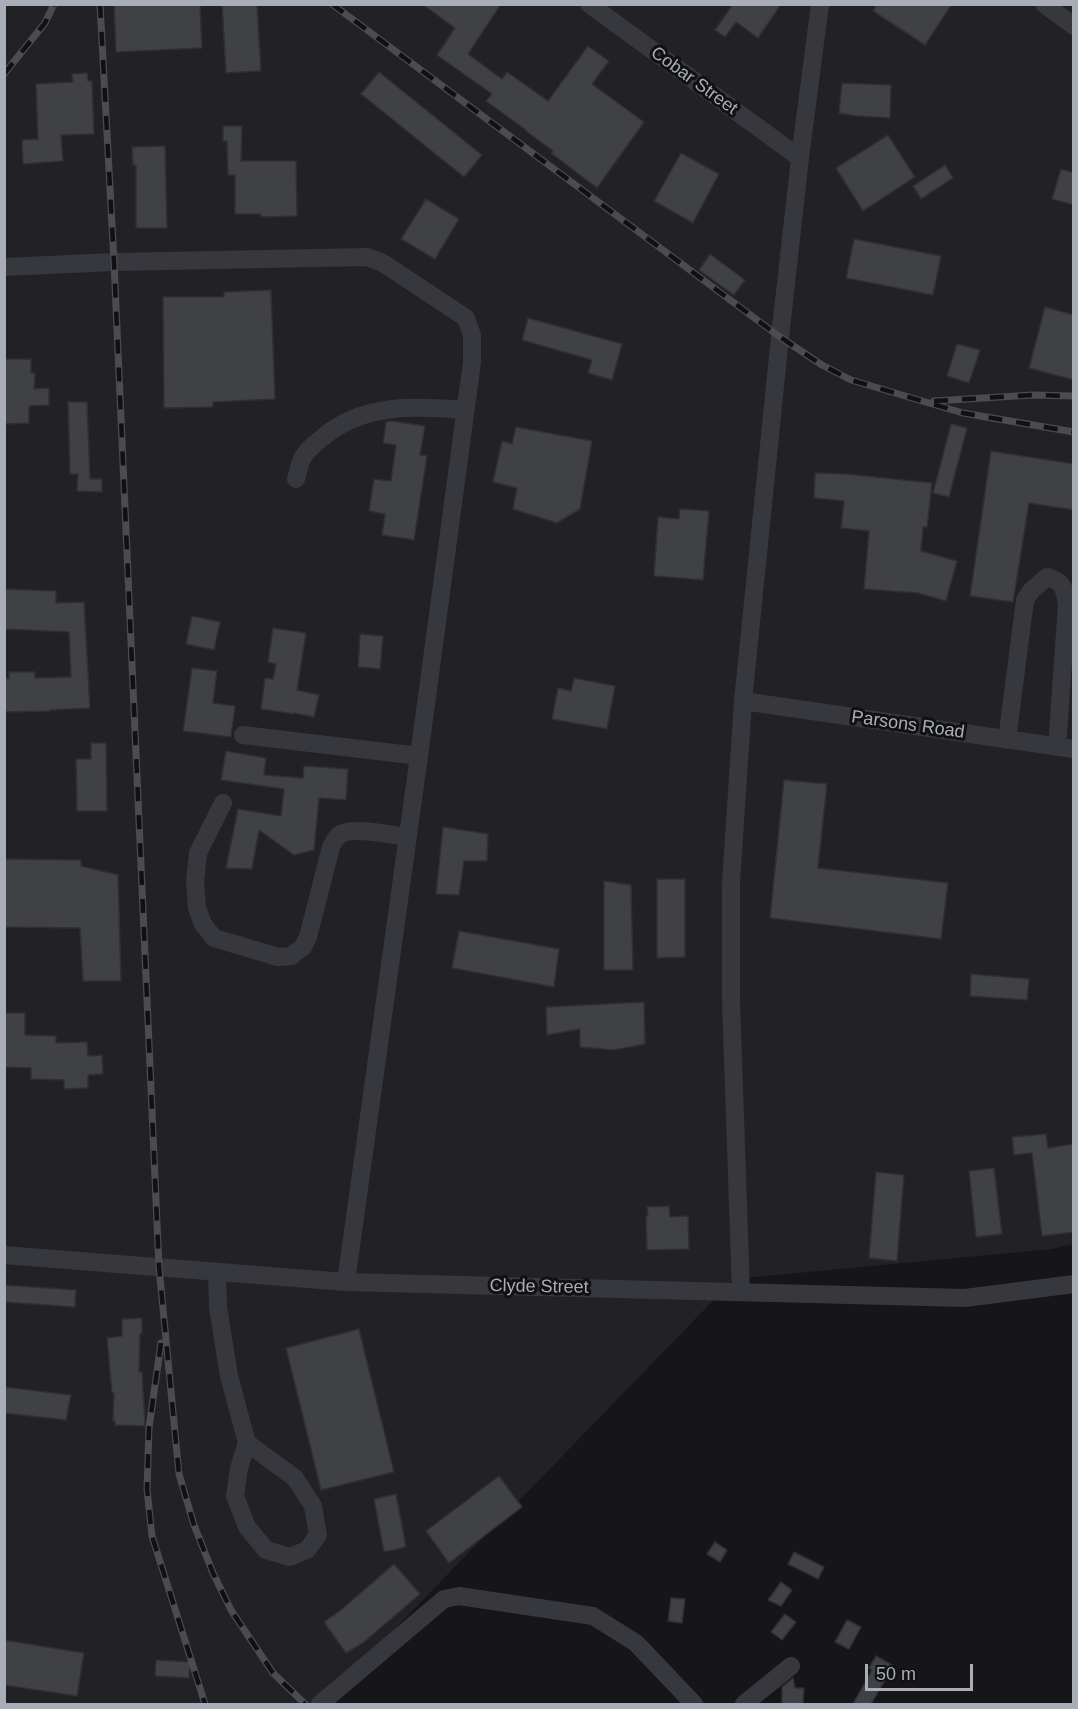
<!DOCTYPE html>
<html>
<head>
<meta charset="utf-8">
<style>
  body { margin:0 }
  #map { position:relative; width:1078px; height:1709px; overflow:hidden; background:#161618; font-family:Helvetica,sans-serif }
  canvas { display:block }
  .frame { position:absolute; inset:0; border:6px solid #a8adb8; pointer-events:none }
  .scale { position:absolute; left:865px; top:1664px; width:108px; height:27px; box-sizing:border-box; border:3px solid #a8adb8; border-top:0; padding-left:8px; font-size:18px; line-height:21px; white-space:nowrap; color:#a8adb8; -webkit-text-stroke:4px #111113; paint-order:stroke }
</style>
</head>
<body>
<div id="map">
<canvas width="1078" height="1709"></canvas>
<div class="frame"></div>
<div class="scale">50 m</div>
</div>
<script>
const c = document.querySelector('canvas').getContext('2d');
c.lineJoin = 'round';
function fill(path, color) {
  c.fillStyle = color;
  c.fill(path, 'evenodd');
}
function stroke(path, color, width, dash) {
  c.strokeStyle = color;
  c.lineWidth = width;
  c.lineCap = dash ? 'butt' : 'round';
  c.setLineDash(dash || []);
  c.stroke(path);
}
function label(font, color, halo, rows, align = 'center') {
  c.font = font + ' Helvetica,sans-serif';
  c.lineWidth = 6;
  c.setLineDash([]);
  c.textBaseline = 'middle';
  c.strokeStyle = halo;
  c.fillStyle = color;
  for (const [text, x, y, turn = 0] of rows) {
    c.save();
    c.translate(x, y);
    c.rotate((+turn || 0) * Math.PI / 180);
    c.textAlign = isNaN(turn) ? turn : align;
    if (halo) c.strokeText(text, 0, 0);
    c.fillText(text, 0, 0);
    c.restore();
  }
}
const built = new Path2D(`
  M5 5H1073V1244L1052 1249 734 1279 322 1704H5Z`);
const building = new Path2D(`
  M114 4H200L202 48 116 52Z
  M222 4H257L261 71 226 73Z
  M422 4H501L468 54 502 79 507 72 548 101 588 46 609 61 592 84 644 122 597 188 551 153 553 151 526 131V130L486 101 492 94 437 55 455 28Z
  M733 4H781L758 38 736 22 725 37 715 30Z
  M877 4H952L925 45 873 11Z
  M379 72 482 155 464 177 361 94Z
  M87 73 88 81H92L94 134 61 135 63 161 23 164 22 140 38 139 36 84 73 82 72 74Z
  M842 83 891 85 890 118 857 116 839 113Z
  M223 126H242L241 161H296L297 216 261 217V214H235V175H228L227 141H223Z
  M888 135 915 177 863 211 836 168Z
  M165 146 167 228H136V165H133L132 147Z
  M681 153 719 174 693 223 654 201Z
  M945 165 953 178 921 199 913 186Z
  M1061 169 1074 173V205L1052 199Z
  M426 199 459 219 435 259 401 239Z
  M854 239 941 256 933 295 846 278Z
  M710 254 745 280 734 295 699 270Z
  M271 290 275 399 213 402V407L164 408 163 297H224V292Z
  M1045 307 1074 315V380L1029 368Z
  M528 318 622 344 612 380 588 373 592 360 522 340Z
  M957 344 980 350 969 383 947 376Z
  M4 359H31V373H35L34 389 49 388V405L29 406V423L4 424Z
  M68 402H87L90 479H102V492L77 491 78 474H70Z
  M391 421 425 426 420 455 427 456 414 540 382 535 385 514 369 511 374 479 391 481 396 445 383 443 386 422Z
  M951 424 967 428 949 497 933 493Z
  M516 427 592 441 580 509 557 523 513 509 517 488 493 482 502 441 512 444Z
  M991 451 1074 464V510L1029 503 1013 602 970 596Z
  M815 473 847 474 932 483 927 527H923L921 551 957 561 946 601 918 593 864 589 869 531 841 528 844 501 814 498Z
  M680 509 709 511 703 580 654 576 658 517 679 519Z
  M4 589 56 591V603L84 602 90 708 50 710V711L4 712V679L9 678V672H35V678L71 677V675L69 632 4 629Z
  M192 616 220 622 214 650 186 644Z
  M273 628 306 633 297 690 319 695 314 717 294 713V714L261 709 265 678 273 679 276 664 268 662Z
  M360 634 383 636 380 669 358 667Z
  M192 668 217 671 213 703 235 706 231 737 183 731Z
  M574 678 615 686 607 729 552 719 558 688 571 691Z
  M91 743H106L107 811H77L76 759H91Z
  M226 751 266 758 264 775 303 778 304 766 348 769 346 800 319 798 314 850 294 855 259 830 252 869 226 868 238 809 281 816 284 789 221 780Z
  M784 780 827 784 818 868 948 883 941 939 770 918Z
  M443 827 488 834 487 861H464L459 895 436 894Z
  M4 859 81 860V866L118 875 121 981H83L80 928 4 927Z
  M657 879H685V957L657 958Z
  M604 881 631 885 633 970H604Z
  M459 931 559 949 554 987 452 968Z
  M971 974 1029 979 1027 1000 970 996Z
  M644 1002 645 1044 614 1050 580 1047V1029L547 1035 546 1007Z
  M4 1013H25V1035L56 1036V1043L87 1042 88 1056 102 1055 103 1074 88 1075V1088L64 1089V1080L31 1079V1068L4 1067Z
  M1046 1134 1048 1148 1074 1144V1232L1042 1236 1032 1153 1014 1155 1012 1137Z
  M994 1168 1002 1234 976 1237 969 1171Z
  M876 1172 904 1175 897 1261 869 1258Z
  M669 1206 670 1217 688 1216 689 1249 647 1250 646 1216H648L647 1207Z
  M4 1285 76 1290 75 1307 4 1302Z
  M142 1318V1334H140L139 1372H142L145 1426 115 1425V1421H113L114 1393H112L107 1338 122 1336V1319Z
  M359 1329 394 1472 321 1490 286 1348Z
  M4 1387 71 1395 66 1420 4 1413Z
  M499 1476 522 1507 449 1563 426 1531Z
  M396 1494 406 1547 384 1552 374 1499Z
  M715 1542 727 1550 720 1562 707 1554Z
  M794 1552 824 1567 818 1579 788 1564Z
  M394 1564 420 1594 364 1642 346 1653 324 1622 341 1610Z
  M781 1582 792 1590 781 1606 768 1600Z
  M671 1598 685 1599 682 1623 668 1621Z
  M785 1614 796 1622 782 1640 771 1632Z
  M847 1620 861 1627 849 1649 835 1642Z
  M4 1640 84 1653 77 1696 4 1685Z
  M876 1656 892 1665 884 1680H885L871 1704H853L872 1670 869 1668Z
  M156 1660 190 1662 189 1678 155 1676Z
  M793 1678 795 1688H804L803 1704H782V1687Z`);
const minor = new Path2D(`
  M589 4 800 158
  M1044 4 1074 26
  M4 267 114 262 367 257 383 263 466 318 472 335V362L419 756 346 1282
  M296 479C298 473 299 467 301 461 305 451 315 444 323 437 364 403 415 406 465 410
  M743 701 1074 749
  M243 735 419 756
  M1007 740 1025 600 1031 591 1047 577C1064 582 1064 588 1067 604L1057 747
  M223 803 198 853 195 882 197 908 203 924 214 938 278 957 291 956 303 947 308 937 331 847C333 843 336 838 339 835 351 826 392 835 407 837
  M4 1255 346 1282 965 1298 1074 1284
  M217 1272 218 1307 229 1376 247 1443 239 1468 235 1496 247 1527 266 1550 290 1557 307 1550 318 1535 313 1506 295 1478 247 1443
  M741 1292 731 1001V883L743 701 780 337 800 158 820 4
  M320 1704 444 1599 459 1596 593 1616 636 1643 694 1704
  M744 1704 791 1666`);
const rail = new Path2D(`
  M100 4 114 262 159 1267 179 1474 194 1525 213 1573 231 1610 273 1673 305 1704
  M332 4 780 337 822 365 851 380 963 413 1074 432
  M4 74 45 23 54 4
  M934 401 1033 395 1074 396
  M161 1343 149 1428 147 1489 152 1536 205 1704`);
const streetNames = [
  ["Cobar Street",694,81,36],
  ["Parsons Road",908,725,8],
  ["Clyde Street",539,1287,1]
];
fill(built, '#222225');
fill(building, '#404145');
stroke(building, '#303034', 1.5);
stroke(minor, '#37383d', 18);
stroke(rail, '#4a4c52', 7);
stroke(rail, '#111113', 4.5, [14]);
label('18px', '#a8adb8', '#111113', streetNames);
</script>
</body>
</html>
